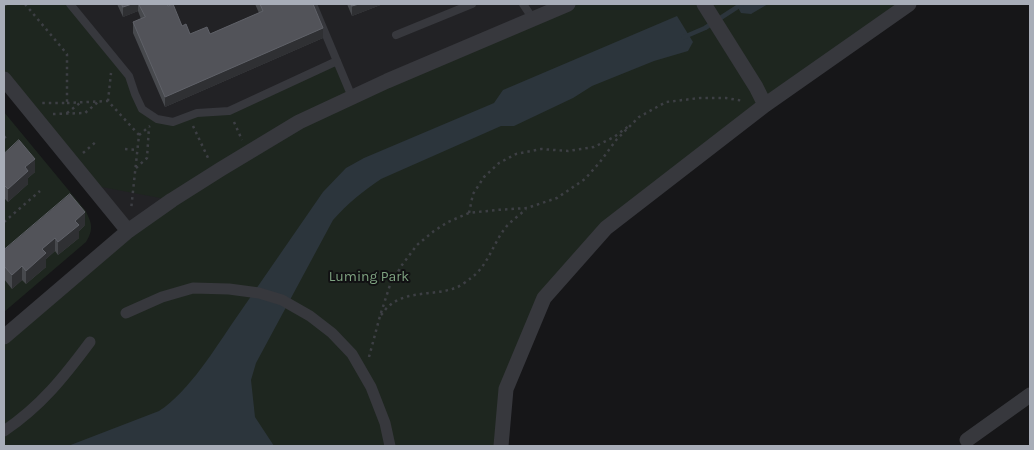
<!DOCTYPE html>
<html>
<head>
<meta charset="utf-8">
<style>
  body { margin:0 }
  #map { position:relative; width:1034px; height:450px; overflow:hidden; background:#161618; font-family:Karla,sans-serif }
  canvas { display:block }
  .frame { position:absolute; inset:0; border:5px solid #a8adb8; pointer-events:none }
</style>
</head>
<body>
<div id="map">
<canvas width="1034" height="450"></canvas>
<div class="frame"></div>
</div>
<script>
const c = document.querySelector('canvas').getContext('2d');
c.lineJoin = 'round';
function fill(path, color) {
  c.fillStyle = color;
  c.fill(path, 'evenodd');
}
function stroke(path, color, width, dash) {
  c.strokeStyle = color;
  c.lineWidth = width;
  c.lineCap = dash ? 'butt' : 'round';
  c.setLineDash(dash || []);
  c.stroke(path);
}
function label(font, color, halo, rows, align = 'center') {
  c.font = font + ' Karla,sans-serif';
  c.lineWidth = 4;
  c.setLineDash([]);
  c.textBaseline = 'middle';
  c.strokeStyle = halo;
  c.fillStyle = color;
  for (const [text, x, y, turn = 0] of rows) {
    c.save();
    c.translate(x, y);
    c.rotate((+turn || 0) * Math.PI / 180);
    c.textAlign = isNaN(turn) ? turn : align;
    if (halo) c.strokeText(text, 0, 0);
    c.fillText(text, 0, 0);
    c.restore();
  }
}
const built = new Path2D(`
  M4 4H568L128 231 4 79Z`);
const green = new Path2D(`
  M4 4H70L129 76 142 109 173 122 197 113 229 111 337 61 352 96 568 4H909L606 228 544 298 506 389 501 446H4V337L171 200 91 185 4 79Z
  M4 112 85 210C92 223 94 229 86 242L4 312Z`);
const water = new Path2D(`
  M736 4H768L751 14 741 13Z
  M677 16 693 42 688 51 654 61 592 86 573 98 514 126H501L381 179C362 192 348 203 333 220L256 363 251 380 255 417 274 446H68L159 411C189 392 216 347 236 318 265 276 294 234 323 192L346 168 364 158 494 103 503 90Z`);
const stream = new Path2D(`
  M684 37 705 28 742 4`);
const path = new Path2D(`
  M25 4 67 54V103H42
  M4 5 9 4
  M108 101 111 73
  M67 103 108 101 139 135 131 210
  M67 113 80 103
  M53 114 85 113 98 102
  M234 122 242 140
  M193 126 209 160
  M139 135 150 126
  M4 138 9 134
  M125 149 138 150
  M83 153 97 141
  M136 168 147 158 149 127
  M469 213 473 194 484 177 499 163 516 154 541 149 568 151 594 147 614 137 630 125
  M4 222 40 191
  M381 315C384 312 386 308 389 306 407 290 434 296 455 288 461 286 467 281 471 278 488 266 493 243 506 227 512 220 520 215 526 209
  M369 357 380 316 390 285 402 265 417 245 434 231 448 222 469 213 496 210 527 208 557 198 585 179 600 162 617 139 639 117 666 102 700 98H726L744 101`);
const service = new Path2D(`
  M70 4 129 76 135 94 142 109 157 119 173 122 197 113 229 111 337 61
  M313 4 352 97
  M523 4 533 19
  M396 35 472 4`);
const pedestrian = new Path2D(`
  M126 313 162 297 193 288 229 289 259 293 282 300 310 316 332 333 352 354 371 387 385 423 390 446
  M4 431C41 406 64 377 90 342`);
const minor = new Path2D(`
  M704 4 756 87 765 105
  M4 79 128 231 4 337
  M128 231 172 200 221 169 299 122 387 81 568 4
  M967 440 1030 395
  M501 446 506 389 544 298 606 228 765 105 909 4`);
const wall = new Path2D(`
  M117 4H167L182 26 190 34H210L259 13 255 4H313L323 38 165 107 133 33V22L141 19 138 11 123 17Z
  M347 4H383L352 16Z
  M4 154 35 172 28 178V184L8 202 4 198Z
  M85 225 79 231V238L58 255 55 251 46 259V267L26 284 22 280 12 289 4 279V250Z`);
const shadedWall = new Path2D(`
  M132 4H138V11L123 17V7Z
  M359 4H383L352 16V6Z
  M323 28V38L165 107V97Z
  M35 159V172L28 178V184L8 202V189L25 167Z
  M85 212V225L79 231V238L58 255V242L75 221Z
  M55 238V251L46 259V267L26 284V271L42 249Z
  M22 266V280L12 289V275Z`);
const building = new Path2D(`
  M122 4H132L123 7Z
  M139 4H167L168 6 173 4 182 26 186 24 190 34 207 27 210 34 263 11 260 4H313L323 28 165 97 133 22 145 17Z
  M351 4H359L352 6Z
  M19 140 35 159 25 167 28 171 8 189 4 185V154Z
  M70 194 85 212 75 221 79 225 58 242 55 238 42 249 46 253 26 271 22 266 12 275 4 266V250Z`);
const parkNames = [
  ["Luming Park",369,277]
];
fill(built, '#222225');
fill(green, '#1e261f');
fill(water, '#2c353c');
stroke(stream, '#2c353c', 4.5);
stroke(path, '#3d3f44', 2.5, [2.5, 4]);
stroke(service, '#37383d', 8);
stroke(pedestrian, '#37383d', 11);
stroke(minor, '#37383d', 15);
fill(wall, '#47494d');
fill(shadedWall, '#2f3033');
fill(building, '#525359');
stroke(building, '#5f6168', 1);
label('14px', '#7fa381', '#111113', parkNames);
</script>
</body>
</html>
